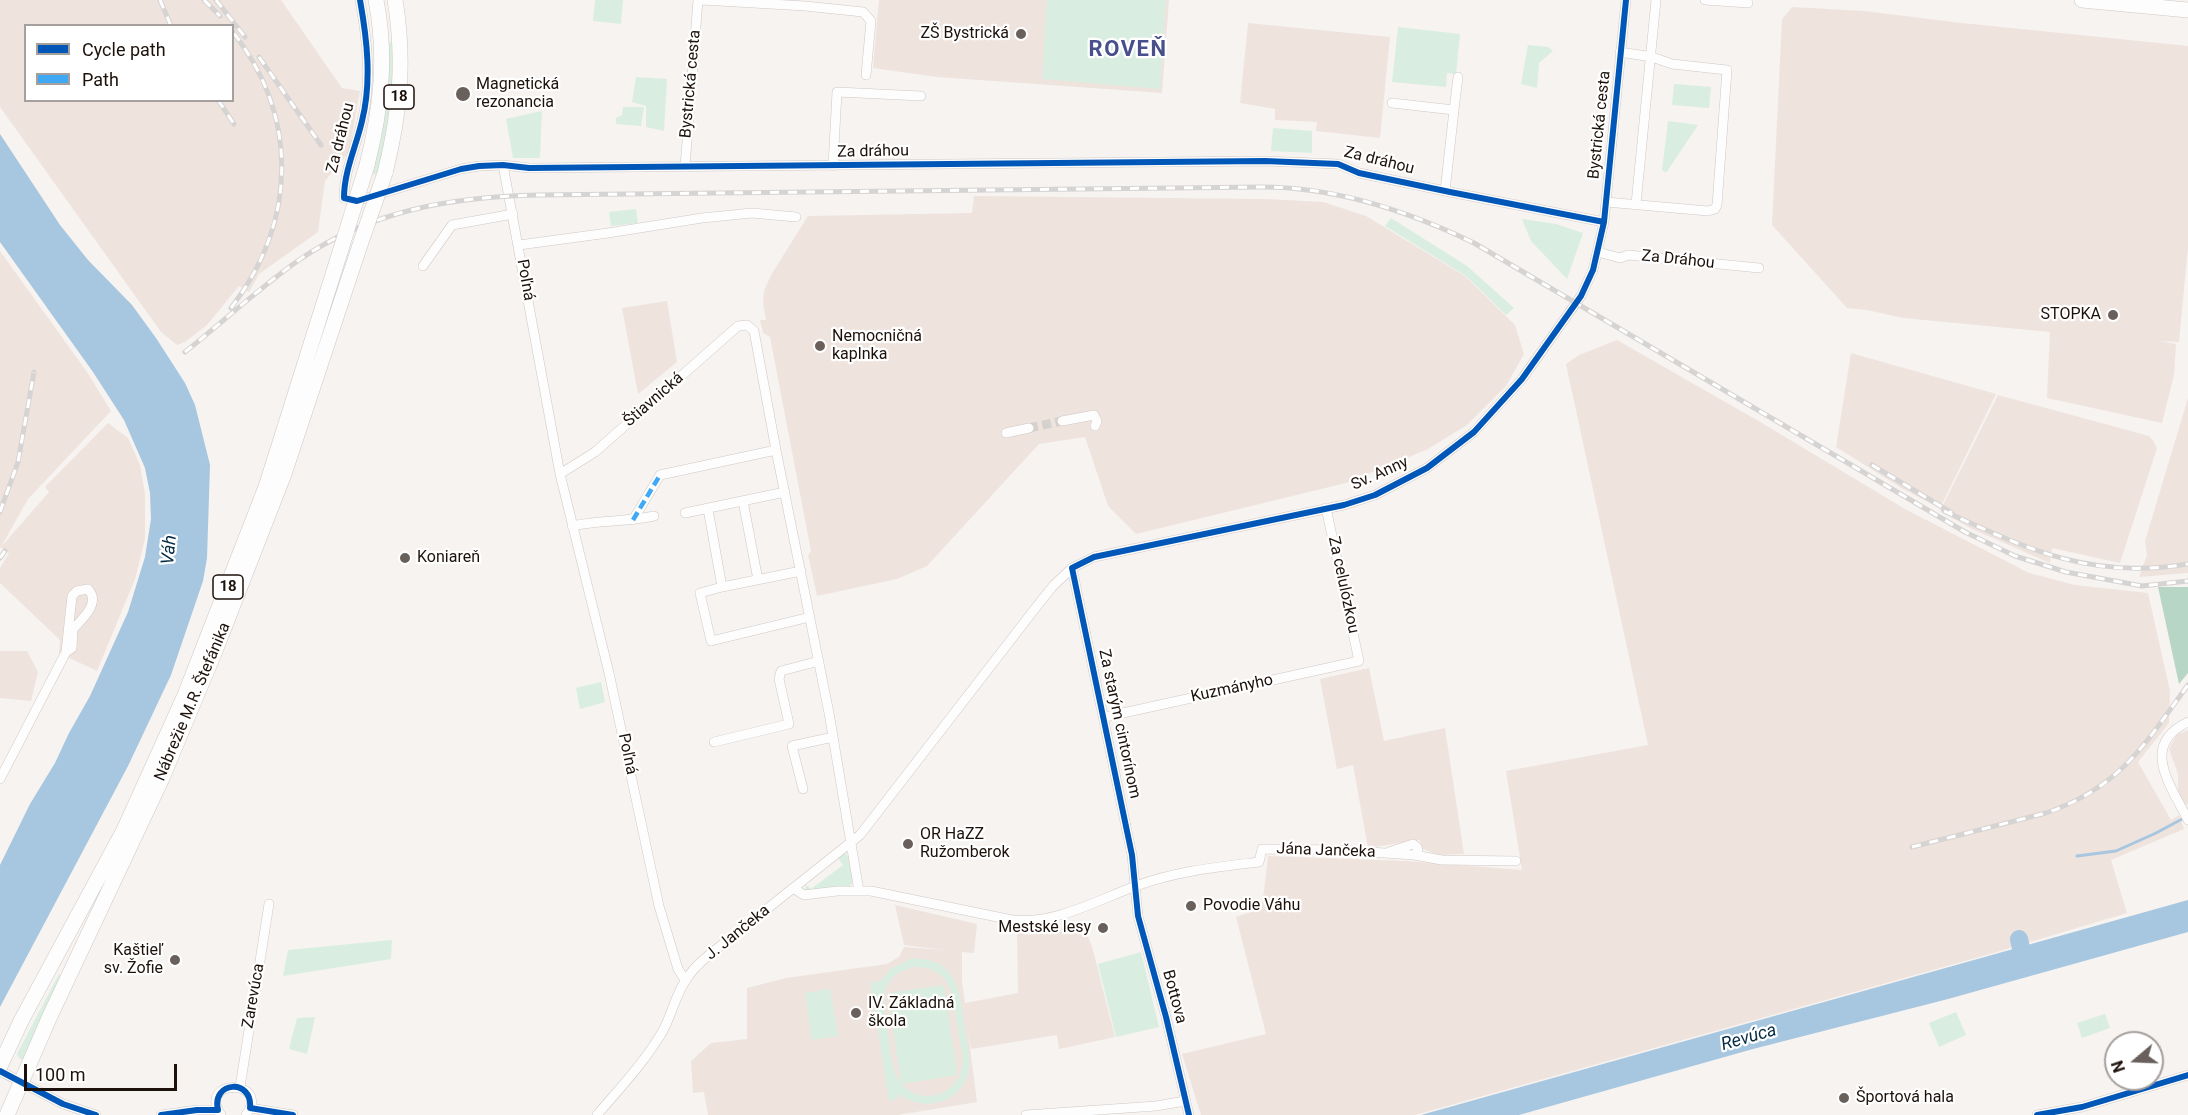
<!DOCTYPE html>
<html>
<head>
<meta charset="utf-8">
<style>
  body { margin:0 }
  #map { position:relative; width:2188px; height:1115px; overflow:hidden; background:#f6f3f1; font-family:Roboto,sans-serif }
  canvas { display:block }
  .legend { position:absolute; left:24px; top:24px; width:210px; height:78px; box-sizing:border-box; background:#fff; border:2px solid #a5a09d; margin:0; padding:8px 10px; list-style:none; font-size:18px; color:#1d110b }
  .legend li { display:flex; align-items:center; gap:12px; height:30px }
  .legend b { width:30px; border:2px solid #a5a09d }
  .north { position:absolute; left:2104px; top:1031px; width:60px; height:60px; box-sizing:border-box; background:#fff; border:2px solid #a5a09d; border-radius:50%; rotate:251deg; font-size:16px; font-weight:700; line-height:24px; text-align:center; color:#1d110b }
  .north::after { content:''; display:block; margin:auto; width:21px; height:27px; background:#69605c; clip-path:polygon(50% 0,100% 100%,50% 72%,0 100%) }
  .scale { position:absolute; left:24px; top:1064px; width:153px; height:27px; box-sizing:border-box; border:3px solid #1d110b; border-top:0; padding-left:8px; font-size:18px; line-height:21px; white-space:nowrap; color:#1d110b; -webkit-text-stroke:4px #fff; paint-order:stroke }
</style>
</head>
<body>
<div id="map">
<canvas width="2188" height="1115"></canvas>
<ul class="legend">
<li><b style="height:8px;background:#0057b8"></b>Cycle path</li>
<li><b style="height:8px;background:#3fa9f5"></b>Path</li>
</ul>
<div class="north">N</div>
<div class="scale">100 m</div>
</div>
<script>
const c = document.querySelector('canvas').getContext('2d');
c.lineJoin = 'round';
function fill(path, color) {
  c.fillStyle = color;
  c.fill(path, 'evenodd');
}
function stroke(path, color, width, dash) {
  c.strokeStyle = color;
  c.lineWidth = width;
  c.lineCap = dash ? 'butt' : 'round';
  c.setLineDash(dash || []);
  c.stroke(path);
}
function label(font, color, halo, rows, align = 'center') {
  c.font = font + ' Roboto,sans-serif';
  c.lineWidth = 4.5;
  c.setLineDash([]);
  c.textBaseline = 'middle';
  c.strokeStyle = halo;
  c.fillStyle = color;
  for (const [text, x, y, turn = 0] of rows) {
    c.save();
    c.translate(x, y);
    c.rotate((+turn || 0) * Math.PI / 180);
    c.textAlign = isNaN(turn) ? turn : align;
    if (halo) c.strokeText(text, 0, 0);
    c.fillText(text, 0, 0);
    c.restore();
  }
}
const built = new Path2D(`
  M0 0H281L342 88 360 91 349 152 325 181 318 232 259 274 249 292 239 286 207 325 185 342 177 345 161 332 0 107ZM26 26H232V100H26Z
  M879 0H1169L1162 93 937 77 873 68Z
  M1792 7 1864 11 1962 23 2188 46V247L2179 342 2159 341 2176 344 2174 375 2162 423 2047 398 2050 332 1903 318 1867 310 1847 308 1772 225 1782 19Z
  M1248 23 1390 37 1380 138 1316 131 1317 122 1275 120V109L1240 103Z
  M974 196 1266 199 1323 202 1366 216 1465 276 1515 325 1524 354 1506 386 1467 425 1428 449 1346 483 1136 534 1108 506 1085 437 1039 444 927 566 897 579 817 596 808 555 811 551 770 337 763 333 760 320H766L763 303 764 291 771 275 808 216 972 213Z
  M0 251 87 372 111 411 28 499 1 547 49 492 45 487 108 423 128 438 140 465 145 494V539L135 579 97 671 59 653 60 640 0 583V568L9 553 0 547Z
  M667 301 677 362 638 394 622 308Z
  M1617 340 1762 423 1905 509 2029 573 2075 585 2148 593 2170 691 2169 723 2138 762 2171 820 2179 815 2184 829 2111 860 2127 913 1990 954 1415 1115H1201L1182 1054 1266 1034 1236 917 1262 908 1268 856 1406 861 1522 870 1506 771 1648 745 1566 364 1579 355Z
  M1851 353 1996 394 1940 508 1903 489 1836 447Z
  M1998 395 2149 436 2154 442 2157 448 2120 563 2052 548 2050 563 1972 529 1940 511Z
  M2188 398V573L2139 577 2147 555 2145 541Z
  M0 651H27L38 672 31 701 0 698Z
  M1369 668 1384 741 1445 728 1464 854 1437 855 1421 848 1420 840 1368 848 1353 765 1337 769 1320 679Z
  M2188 730V804L2184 806 2178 793V774L2169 749 2176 735Z
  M895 905 977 924 974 953 962 952V981L965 1003 1018 993 1017 933 1027 932 1028 935 1082 921 1093 950 1115 1037 1059 1049 1057 1035 971 1049 968 1032 977 1102 898 1115H708L704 1092 693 1093 691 1061 711 1043 747 1039V988L786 978 887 964 899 957 904 947 945 950 904 945Z`);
const green = new Path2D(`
  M595 0H623L621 24 593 21Z
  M1047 0H1166L1160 89 1042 79Z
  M1398 27 1460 34 1456 74 1447 73 1446 87 1392 82Z
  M389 41 393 44C396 92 388 128 377 175L372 174 384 115Z
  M1528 45 1548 47 1553 51 1539 63 1537 88 1521 84Z
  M636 77 667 79 664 131 646 127V106L632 102Z
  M1674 84 1711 87 1709 108 1672 105Z
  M623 107H644L641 126 616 124V118L622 115Z
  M542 111 540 158H513L506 119Z
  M1668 121 1698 125 1666 173 1662 170Z
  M1273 128 1312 131V153L1271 151Z
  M636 209 638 223 611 226 609 212Z
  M1391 218 1467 266 1514 308 1506 315 1466 276 1385 226Z
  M1522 219 1556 224 1583 233 1567 279 1531 241Z
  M601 682 605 702 580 709 576 688Z
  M845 853 849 857 853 882 850 886 809 891 805 889 806 885 811 889 843 865 838 858Z
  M392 940 391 959 283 976 288 950Z
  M1141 952 1159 1027 1116 1037 1098 964Z
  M910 959C957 956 960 992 965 1028 967 1042 972 1059 968 1073 959 1106 921 1112 897 1093L898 1099 889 1101 870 982 881 981 890 969ZM914 967C954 966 953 1000 958 1030 960 1043 965 1059 961 1072 952 1098 919 1104 901 1084L957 1075 944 985 888 993 901 1083C891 1071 891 1054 889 1039 884 1009 874 976 914 967Z
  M59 974 61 977 24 1059H20L17 1054Z
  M830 989 838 1036 812 1040 805 993Z
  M1956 1012 1966 1035 1939 1047 1929 1023Z
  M2105 1014 2110 1028 2082 1038 2077 1023Z
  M315 1017 307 1054 289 1049 297 1018Z`);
const forest = new Path2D(`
  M2188 587V673L2179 684 2158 587Z`);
const water = new Path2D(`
  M0 134 60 225 88 260 132 305 156 338 185 383 195 405 210 465 207 558 203 581 171 675 128 766 0 1007V865L30 804 55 763 69 733 90 696 128 612 145 557 151 519 150 493 145 468 124 420 93 372 0 242Z
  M2188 900V932L1948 999 1753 1049 1519 1115H1421Z`);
const stream = new Path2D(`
  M2077 856 2116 851 2156 833 2184 818`);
const river = new Path2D(`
  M2019 939 2024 962`);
const minorTunnel = new Path2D(`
  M1029 428 1062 421`);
const minor = new Path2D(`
  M360 0C367 39 372 81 362 121 356 147 344 171 344 198L357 201 461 169 479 166 503 165 529 168 1265 161 1338 164 1359 173 1450 192 1604 222
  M702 0 805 6 863 12 871 21 866 75
  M1705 0 1748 3
  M1392 103 1454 110 1445 191
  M1454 110 1458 77
  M503 165 560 474 609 673 659 906 678 969 685 980
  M833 166 837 92 921 96
  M685 167 698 0
  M1606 202 1708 211 1715 209 1717 205 1727 70 1672 64 1652 57 1620 52
  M1636 204 1656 0
  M519 245 608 233 702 218 752 213 796 217
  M1598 252 1620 258 1628 255 1759 268
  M423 266 452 225 513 214
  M1062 421 1094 415 1097 421 1095 426
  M1006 433 1029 428
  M560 474 595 452 738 326 747 325 754 331 776 450 829 713 859 891
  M743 501 758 580
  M708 509 722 587 801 571
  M685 513 785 492
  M633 520 660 475 776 450
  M572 526C599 520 627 522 654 516
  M1072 568 1132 855 1138 916 1166 1017 1189 1115
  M722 587 700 593 711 641 810 617
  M1105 717 1359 661 1326 508
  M2188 722C2139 745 2171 786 2188 820
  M714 742 789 724 779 679 781 671 819 661
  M0 779 66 652 72 648 73 629C83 618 101 603 88 589L77 591 72 596 66 652
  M803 789 792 746 833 737
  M1389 852 1413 844 1417 847 1418 851 1414 855
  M793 888 804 895 837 891H871L1012 920C1057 924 1095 901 1136 886 1176 871 1218 867 1259 862L1262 849 1340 850 1414 855 1442 860 1516 861
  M0 1071 63 1104 96 1115
  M240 1087 269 904
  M250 1108 293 1115
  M161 1115 197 1110H218
  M221 1115C196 1078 272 1079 246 1115
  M597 1115C619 1089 643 1064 661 1034 671 1018 674 999 684 983 690 972 699 963 709 955L860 835 1037 606 1053 586 1072 568 1094 557 1344 505 1375 495 1427 468 1474 432 1522 379 1581 296 1593 270 1604 222 1626 0
  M1026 1115 1156 1106 1185 1101
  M2037 1115 2082 1107 2188 1075`);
const primary = new Path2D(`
  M2082 0 2188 10
  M367 165C381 110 387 57 376 0
  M385 173C400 113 405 61 395 0
  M0 1066 21 1021 124 830 185 695 266 487 341 249
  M7 1115 50 1016 162 778 215 651 284 474 361 242`);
const rail = new Path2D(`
  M160 0 171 26
  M204 0 220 16
  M216 0 245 37
  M259 57 321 145
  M218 100 234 124
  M231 308C297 222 300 117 232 31
  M185 352C223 322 259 288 299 260 372 210 451 197 538 195L1262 187C1337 187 1408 211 1474 243L1965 532 2015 556 2066 572 2142 586 2188 581
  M1872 465 1952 513
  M1944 511C2029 550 2092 580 2188 564
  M0 512 18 462 34 372
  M0 558 5 551
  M1912 847 2046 813C2121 787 2144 745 2188 685`);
const primaryBridge = new Path2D(`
  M361 242 385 173
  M341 249 367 165`);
const quiet = new Path2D(`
  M633 520 660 475`);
const cycleway = new Path2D(`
  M360 0C367 39 372 81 362 121 356 147 344 171 344 198L357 201 461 169 479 166 503 165 529 168 1265 161 1338 164 1359 173 1450 192 1604 222
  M0 1071 63 1104 96 1115
  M161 1115 197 1110H218C211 1081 253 1078 250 1108L293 1115
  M1189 1115 1166 1017 1138 916 1132 855 1072 568 1094 557 1344 505 1375 495 1427 468 1474 432 1522 379 1581 296 1593 270 1604 222 1626 0
  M2037 1115 2082 1107 2188 1075`);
const markers = [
  [1021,34,6,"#69605c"],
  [463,94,8,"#69605c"],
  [2113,315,6,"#69605c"],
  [820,346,6,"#69605c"],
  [405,558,6,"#69605c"],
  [908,844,6,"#69605c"],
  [1191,906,6,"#69605c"],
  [1103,928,6,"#69605c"],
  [175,960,6,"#69605c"],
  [856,1013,6,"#69605c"],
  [1844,1098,6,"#69605c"]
];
const shields = [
  [399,97,30],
  [228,587,30]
];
const shieldNames = [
  ["18",399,97],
  ["18",228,587]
];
const poiNames = [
  ["ZŠ Bystrická",1009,34,"right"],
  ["Magnetická",476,85],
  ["rezonancia",476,103],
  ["STOPKA",2101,315,"right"],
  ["Nemocničná",832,337],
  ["kaplnka",832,355],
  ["Koniareň",417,558],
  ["OR HaZZ",920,835],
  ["Ružomberok",920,853],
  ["Povodie Váhu",1203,906],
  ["Mestské lesy",1091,928,"right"],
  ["Kaštieľ",163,951,"right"],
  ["sv. Žofie",163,969,"right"],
  ["IV. Základná",868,1004],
  ["škola",868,1022],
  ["Športová hala",1856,1098]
];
const streetNames = [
  ["Bystrická cesta",691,84,-85],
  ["Bystrická cesta",1600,125,-84],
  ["Za dráhou",341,138,-76],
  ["Za dráhou",873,152,-1],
  ["Za dráhou",1379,161,14],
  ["Za Dráhou",1678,260,6],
  ["Poľná",525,280,80],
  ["Štiavnická",654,400,-41],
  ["Sv. Anny",1380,474,-24],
  ["Za celulózkou",1343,585,78],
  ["Kuzmányho",1232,689,-12],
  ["Nábrežie M.R. Štefánika",193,702,-67],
  ["Za starým cintorínom",1119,724,78],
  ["Poľná",627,754,78],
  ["Jána Jančeka",1326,851,2],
  ["J. Jančeka",738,933,-39],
  ["Zarevúca",254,996,-80],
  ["Bottova",1174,997,75]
];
const waterNames = [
  ["Váh",170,550,-84],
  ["Revúca",1749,1038,-16]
];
const districtNames = [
  ["ROVEŇ",1128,50]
];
fill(built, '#efe3de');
fill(green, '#d9eee1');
fill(forest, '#b8d6c5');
fill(water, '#a7c6df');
stroke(stream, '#a7c6df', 3);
stroke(river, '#a7c6df', 18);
stroke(minorTunnel, '#d5d1ce', 9, [9, 4.5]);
stroke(minor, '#cfc8c3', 10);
stroke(primary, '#cfc8c3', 16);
stroke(minor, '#fefdfd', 9);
stroke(primary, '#fefdfd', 15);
stroke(rail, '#d6d4d3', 5);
stroke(rail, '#fff', 3, [9]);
stroke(primaryBridge, '#cfc8c3', 16, []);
stroke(primaryBridge, '#fefdfd', 15);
stroke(quiet, '#3fa9f5', 4.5, [9, 4.5]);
stroke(cycleway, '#0057b8', 6);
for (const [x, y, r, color] of markers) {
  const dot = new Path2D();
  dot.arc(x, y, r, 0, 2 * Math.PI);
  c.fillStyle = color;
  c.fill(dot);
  stroke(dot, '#fff', 2);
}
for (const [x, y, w] of shields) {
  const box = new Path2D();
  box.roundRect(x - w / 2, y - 12, w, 24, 4.5);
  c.fillStyle = '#fff';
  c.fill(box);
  stroke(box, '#1d110b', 1.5);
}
label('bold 15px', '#1d110b', null, shieldNames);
label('16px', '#1d110b', '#fff', poiNames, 'left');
label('16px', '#1d110b', '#fff', streetNames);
label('italic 18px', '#062c45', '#fff', waterNames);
c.letterSpacing = '1.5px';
label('bold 22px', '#484f8d', '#fff', districtNames);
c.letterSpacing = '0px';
</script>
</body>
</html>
